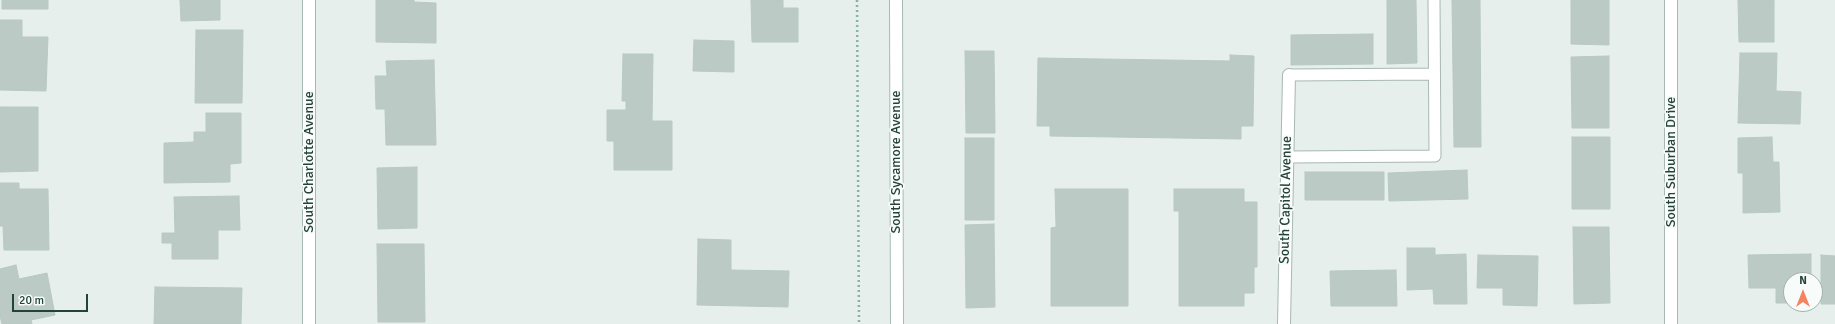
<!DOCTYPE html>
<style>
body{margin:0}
#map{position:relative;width:1835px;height:324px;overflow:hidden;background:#e6efeb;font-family:Signika,sans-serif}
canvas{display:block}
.north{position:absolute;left:1783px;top:272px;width:40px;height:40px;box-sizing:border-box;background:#f7fbf9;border:1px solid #a3b1ad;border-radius:50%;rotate:0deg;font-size:11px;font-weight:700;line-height:16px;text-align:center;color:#24423a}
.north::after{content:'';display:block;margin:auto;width:14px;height:18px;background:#f4845f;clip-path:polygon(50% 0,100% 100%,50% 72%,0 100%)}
.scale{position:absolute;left:12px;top:294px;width:76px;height:18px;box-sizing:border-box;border:2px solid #24423a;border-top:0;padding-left:5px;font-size:12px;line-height:14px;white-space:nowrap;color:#24423a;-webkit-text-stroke:3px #f7fbf9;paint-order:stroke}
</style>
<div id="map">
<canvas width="1835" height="324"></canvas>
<div class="north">N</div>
<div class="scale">20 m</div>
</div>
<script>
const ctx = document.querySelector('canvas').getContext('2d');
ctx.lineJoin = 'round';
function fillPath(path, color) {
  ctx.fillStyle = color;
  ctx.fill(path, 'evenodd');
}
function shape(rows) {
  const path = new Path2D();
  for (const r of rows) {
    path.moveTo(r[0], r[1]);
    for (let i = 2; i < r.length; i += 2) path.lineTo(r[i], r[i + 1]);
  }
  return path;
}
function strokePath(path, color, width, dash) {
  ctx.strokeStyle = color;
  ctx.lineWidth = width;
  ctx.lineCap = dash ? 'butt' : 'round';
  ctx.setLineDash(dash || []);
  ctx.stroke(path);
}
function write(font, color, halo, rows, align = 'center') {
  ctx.font = font + ' Signika,sans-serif';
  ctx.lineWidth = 3.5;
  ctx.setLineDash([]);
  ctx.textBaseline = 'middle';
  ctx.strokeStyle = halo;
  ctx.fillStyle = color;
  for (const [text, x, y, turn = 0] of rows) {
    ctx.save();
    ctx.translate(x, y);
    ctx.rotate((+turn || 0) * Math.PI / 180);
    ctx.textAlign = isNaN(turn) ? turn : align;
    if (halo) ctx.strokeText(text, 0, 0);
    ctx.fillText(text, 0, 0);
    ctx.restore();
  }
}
const building = shape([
 [2,0,48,0,48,9,2,9,2,0],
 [180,0,220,0,220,20,181,21,180,0],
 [376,0,414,0,414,2,436,3,436,43,376,42,376,0],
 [751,0,783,0,783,8,798,8,798,42,752,42,751,0],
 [1387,0,1416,0,1417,63,1387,64,1387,0],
 [1452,0,1480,0,1481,147,1454,147,1452,0],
 [1571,0,1609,0,1609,45,1571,44,1571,0],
 [1738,0,1774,0,1774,42,1739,42,1738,0],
 [0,20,22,20,22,37,48,37,46,91,0,90,0,20],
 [196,30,243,30,242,103,195,103,196,30],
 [1373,34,1373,64,1291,65,1291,35,1373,34],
 [694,40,734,41,734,72,693,71,694,40],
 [965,51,994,51,995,133,966,133,965,51],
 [1740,53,1777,53,1776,91,1801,92,1800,124,1738,123,1740,53],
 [623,54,653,54,652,121,672,121,672,170,614,170,614,141,607,141,607,110,626,110,626,101,622,101,623,54],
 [1230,55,1254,56,1253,126,1241,126,1241,139,1050,136,1050,126,1037,126,1038,58,1230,61,1230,55],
 [1609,56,1609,128,1572,128,1571,57,1609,56],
 [434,60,436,145,386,145,385,109,376,109,375,76,387,76,386,61,434,60],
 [0,107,38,107,38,171,0,172,0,107],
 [206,113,241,113,241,163,230,164,230,182,164,183,164,143,194,142,194,132,206,132,206,113],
 [1572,137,1610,137,1610,209,1572,209,1572,137],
 [1772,137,1773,162,1779,162,1780,212,1743,213,1743,173,1738,173,1738,138,1772,137],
 [965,138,994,138,994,220,965,220,965,138],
 [417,167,417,228,378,229,377,168,417,167],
 [1467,170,1468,199,1389,201,1388,173,1467,170],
 [1305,172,1384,172,1384,200,1305,200,1305,172],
 [0,183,19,183,19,189,48,189,49,250,4,250,3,226,0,226,0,183],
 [1055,189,1128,189,1128,306,1051,306,1051,228,1056,227,1055,189],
 [1174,189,1244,189,1244,202,1257,202,1257,267,1254,267,1254,293,1244,293,1244,306,1179,306,1179,211,1174,211,1174,189],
 [239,196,240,230,218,230,218,259,172,259,172,243,162,243,162,233,175,233,174,197,239,196],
 [994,224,995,307,966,308,965,225,994,224],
 [1573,227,1609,227,1610,303,1574,304,1573,227],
 [698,239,731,240,731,270,789,271,788,307,697,305,698,239],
 [377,244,424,244,425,322,378,322,377,244],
 [1407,248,1435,248,1435,255,1466,254,1467,304,1434,304,1433,289,1407,290,1407,248],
 [1811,254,1811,280,1791,280,1791,303,1776,303,1776,288,1749,288,1748,255,1811,254],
 [1478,255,1538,256,1537,306,1503,305,1503,288,1477,288,1478,255],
 [1821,255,1835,256,1835,304,1821,304,1821,255],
 [16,265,19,279,47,273,55,315,31,320,32,324,2,324,0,316,0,269,16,265],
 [1396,270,1397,306,1331,306,1330,271,1396,270],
 [155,287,242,288,241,324,154,324,155,287]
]);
fillPath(building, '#bbcac4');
strokePath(building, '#b8c9c2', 1);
const service = shape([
 [1289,75,1434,74],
 [1287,157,1435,156,1434,0]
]);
const minor = shape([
 [309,0,309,324],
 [1284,324,1289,75],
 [1671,324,1671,0]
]);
const secondary = shape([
 [896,0,897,324]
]);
strokePath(service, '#a8b8b2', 13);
strokePath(minor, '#a8b8b2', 14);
strokePath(secondary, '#a4bbb3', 14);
strokePath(shape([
 [857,0,859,324]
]), '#86b3a5', 2.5, [2, 3]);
strokePath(service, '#fff', 11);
strokePath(minor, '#fff', 12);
strokePath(secondary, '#fff', 12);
write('14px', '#24423a', '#f7fbf9', [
 ["South Charlotte Avenue",309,162,-90],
 ["South Sycamore Avenue",896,162,-90],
 ["South Suburban Drive",1671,162,-90],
 ["South Capitol Avenue",1286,200,-89]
]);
</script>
